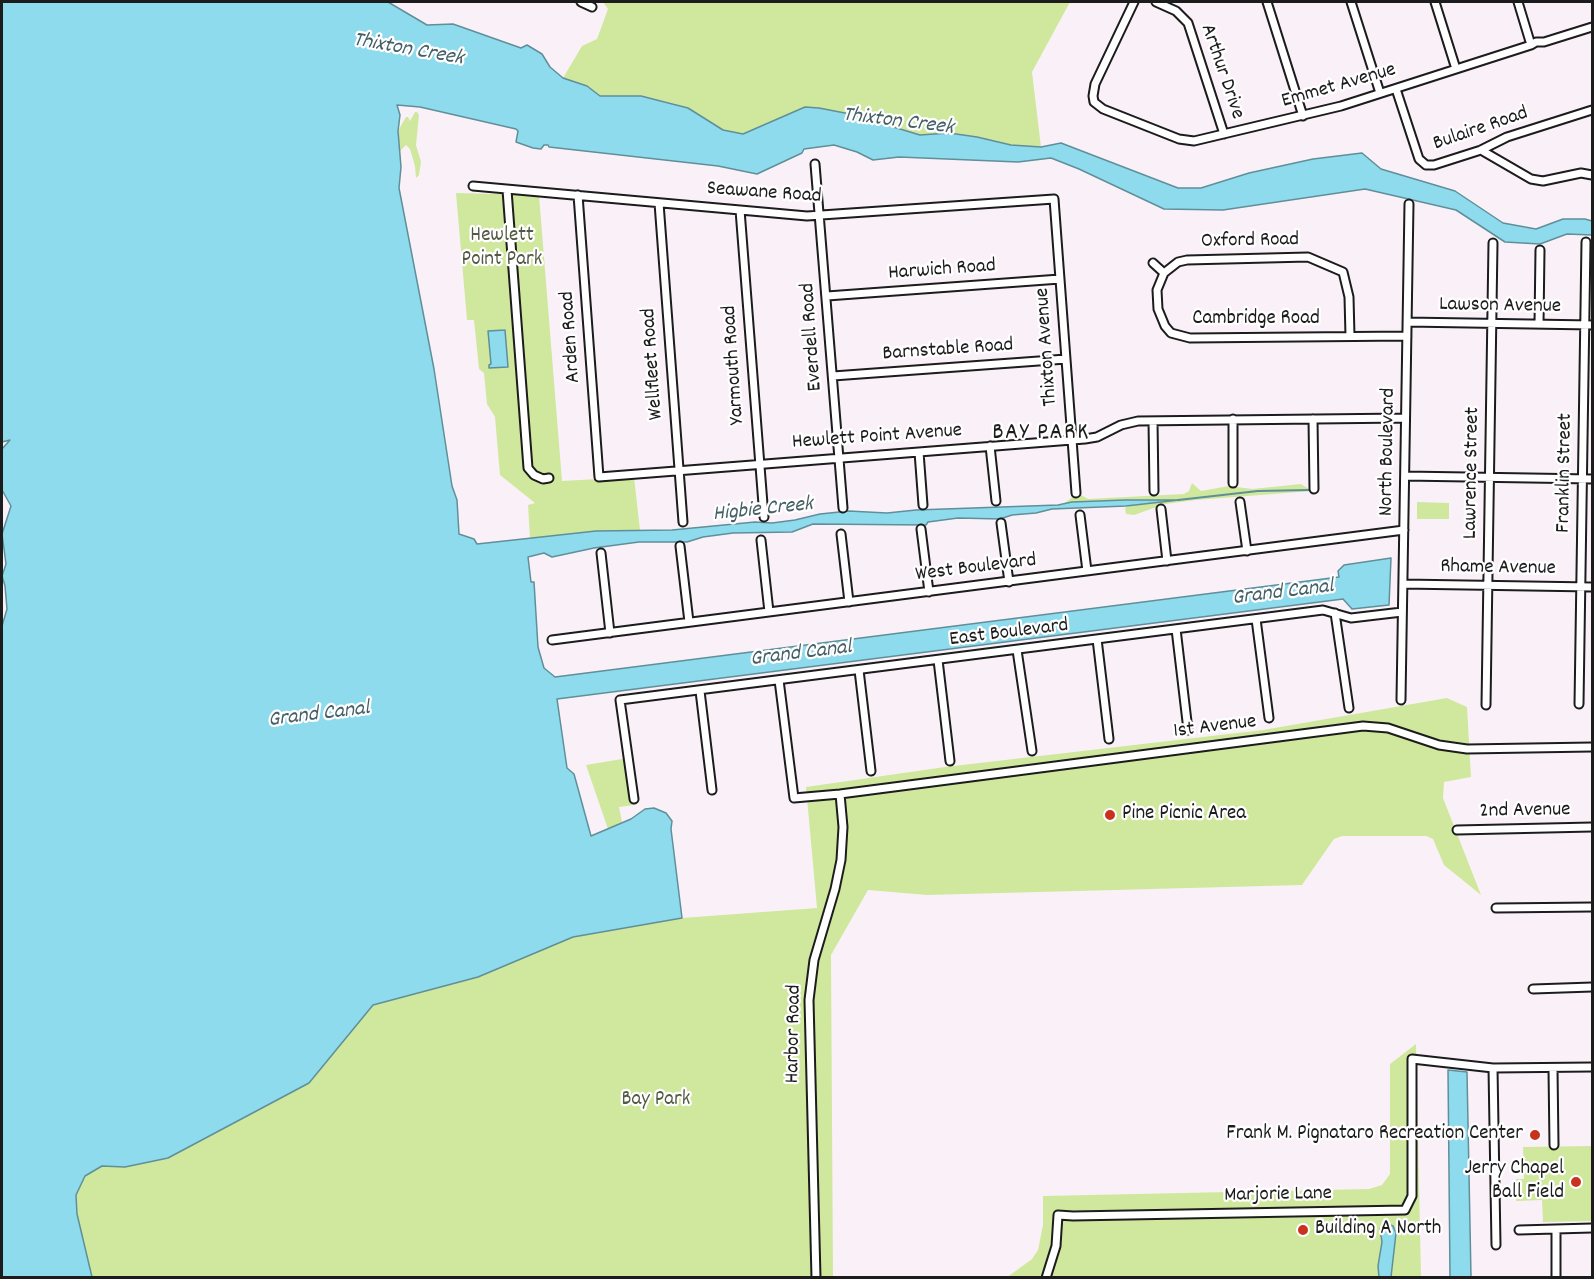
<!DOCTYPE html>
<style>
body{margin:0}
#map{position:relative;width:1594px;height:1279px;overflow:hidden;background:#faf1f8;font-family:Dekko,sans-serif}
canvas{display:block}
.frame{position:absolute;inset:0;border:3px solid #1c1c1c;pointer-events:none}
</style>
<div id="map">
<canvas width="1594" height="1279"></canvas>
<div class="frame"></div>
</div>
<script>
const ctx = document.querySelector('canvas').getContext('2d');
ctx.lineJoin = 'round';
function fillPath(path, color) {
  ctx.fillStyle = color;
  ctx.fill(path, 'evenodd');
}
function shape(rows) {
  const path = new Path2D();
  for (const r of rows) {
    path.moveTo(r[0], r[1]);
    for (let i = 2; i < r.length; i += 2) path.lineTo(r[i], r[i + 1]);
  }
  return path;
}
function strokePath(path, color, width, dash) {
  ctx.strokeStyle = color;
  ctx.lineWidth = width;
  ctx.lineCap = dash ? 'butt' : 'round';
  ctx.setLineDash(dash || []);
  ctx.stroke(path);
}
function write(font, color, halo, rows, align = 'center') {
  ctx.font = font + ' Dekko,sans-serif';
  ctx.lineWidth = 4.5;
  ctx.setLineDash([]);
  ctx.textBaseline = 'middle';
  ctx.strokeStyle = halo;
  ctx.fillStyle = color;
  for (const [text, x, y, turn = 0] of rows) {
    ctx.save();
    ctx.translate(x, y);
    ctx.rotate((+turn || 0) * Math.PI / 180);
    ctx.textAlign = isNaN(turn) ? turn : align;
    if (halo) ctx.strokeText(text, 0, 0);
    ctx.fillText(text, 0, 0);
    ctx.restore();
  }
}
fillPath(shape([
 [603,2,1070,2,1032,72,1041,147,1011,145,977,137,949,133,920,135,850,114,805,107,743,134,723,130,688,108,672,103,641,96,600,96,587,86,563,78,582,46,597,39,608,9],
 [415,112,417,112,419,115,416,145,421,162,419,175,416,178,415,166,410,149,406,145,400,151,398,131,406,117,408,117,410,121],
 [456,193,539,195,562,481,634,477,640,530,596,531,530,538,528,505,535,503,500,475,495,417,487,404,484,373,479,369,474,320,467,320],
 [1192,483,1201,491,1229,486,1252,489,1301,484,1312,491,1196,500,1165,504,1134,515,1126,514,1125,508,1131,505,1155,503,1125,500,1062,505,1078,493,1088,499,1184,494,1189,491],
 [1417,502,1449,503,1449,519,1417,519],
 [1447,698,1467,707,1471,777,1444,782,1443,798,1481,895,1444,865,1433,839,1426,836,1342,836,1334,839,1329,846,1302,885,927,895,868,890,831,955,833,1277,92,1277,77,1214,76,1195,85,1176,102,1166,125,1167,309,1083,373,1005,478,977,573,937,682,918,817,908,806,787,945,767,1263,730],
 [628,758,634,805,619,807,622,822,608,829,586,765],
 [1416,1044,1421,1277,1006,1278,1032,1259,1038,1250,1043,1225,1043,1196,1369,1189,1382,1185,1390,1174,1390,1064],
 [1592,1146,1592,1221,1543,1222,1542,1200,1516,1201,1516,1179,1524,1179,1523,1147]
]), '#cfe89d');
const water = shape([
 [2,2,388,2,427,25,453,24,521,48,527,45,542,54,550,67,563,78,587,86,600,96,641,96,688,108,723,130,743,134,805,107,819,108,850,114,920,135,949,133,977,137,1011,145,1041,147,1061,143,1178,188,1201,188,1249,173,1313,159,1362,153,1381,169,1455,191,1503,223,1536,229,1563,219,1585,219,1592,221,1592,235,1567,234,1540,244,1505,242,1456,210,1365,189,1223,210,1164,209,1079,169,1051,158,1018,162,899,157,873,160,857,152,834,145,804,149,802,153,757,174,718,166,549,147,548,145,544,145,541,149,533,148,516,142,518,131,516,129,420,107,397,105,400,115,398,131,401,167,399,188,434,369,452,486,457,500,459,534,474,539,477,544,596,531,672,530,755,522,772,523,795,520,820,514,849,511,887,513,916,510,1058,505,1072,502,1125,500,1179,500,1126,506,1052,509,1036,513,1012,515,1000,519,958,518,928,522,926,525,813,524,792,532,733,533,703,537,687,542,639,542,594,548,552,557,544,553,528,557,531,582,534,582,538,647,544,668,555,677,1339,577,1338,571,1344,565,1391,558,1389,605,1352,609,1343,599,557,699,567,768,574,774,591,836,631,819,645,809,654,808,666,813,672,821,671,829,682,918,573,937,478,977,373,1005,309,1083,168,1158,125,1167,102,1166,85,1176,76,1195,77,1214,92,1277,2,1277,2,626,7,609,5,586,2,576,6,564,2,534,11,506,2,490,2,449,10,440,2,442,2,2],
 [505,330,508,367,489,368,489,365,491,364,488,331,505,330],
 [1448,1070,1467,1072,1471,1277,1450,1277,1448,1070],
 [1385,1223,1393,1226,1396,1233,1391,1277,1379,1277,1378,1266,1382,1242,1380,1229,1385,1223]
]);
fillPath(water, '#8edbed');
strokePath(water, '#608f99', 1.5);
strokePath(shape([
 [1178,500,1258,491,1309,490]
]), '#608f99', 2);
const street = shape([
 [581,2,592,7],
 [1134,2,1095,84,1093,96,1094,102,1103,109,1179,139,1194,141,1341,106,1531,45,1536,42,1544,42,1592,27],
 [1156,2,1176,11,1188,23,1224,134],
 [1267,2,1303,116],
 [1351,2,1380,93],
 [1435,2,1456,69],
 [1518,2,1531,45],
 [1396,89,1419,159,1426,165,1434,165,1481,150,1507,137,1592,110],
 [1481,150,1531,179,1543,181,1581,173,1592,175],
 [815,164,843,508],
 [473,186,807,216,1054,199,1076,493],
 [507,190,528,468,534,475,543,479,549,478],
 [578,195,599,477,1085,439,1097,437,1121,425,1138,421,1405,418],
 [659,203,683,522],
 [740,210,764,517],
 [1153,263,1164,273],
 [827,296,1060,279],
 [1407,322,1592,325],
 [1539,324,1540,250],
 [1350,336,1349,297,1343,272,1308,257,1187,260,1178,262,1164,273,1157,290,1158,309,1165,326,1171,333,1190,338,1407,336],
 [833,376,1066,359],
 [1233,419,1233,483],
 [1313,419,1314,489],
 [1153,421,1154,491],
 [990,446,996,501],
 [919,452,923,505],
 [1405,476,1592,479],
 [1240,502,1247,551],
 [1161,509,1167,561],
 [1080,515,1087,571],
 [1001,523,1009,582],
 [921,529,929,592],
 [841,534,849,602],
 [761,540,769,612],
 [680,546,689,622],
 [601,553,610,633],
 [1403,584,1592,587],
 [1335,613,1349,708],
 [1256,619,1269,718],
 [1176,629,1188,730],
 [1097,639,1109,739],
 [552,640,1404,530],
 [1017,650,1032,751],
 [938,660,950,761],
 [859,670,871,771],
 [779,680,794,798,840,794,1363,726,1388,728,1439,745,1467,749,1592,747],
 [700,691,712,790],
 [1401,700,1409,204],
 [1579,704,1586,242],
 [1486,705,1493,243],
 [634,799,620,700,1323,610,1351,618,1402,612],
 [1457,830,1592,827],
 [1496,908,1592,907],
 [1533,989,1592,987],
 [1493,1068,1496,1245],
 [1553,1069,1554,1145],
 [1556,1229,1556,1278],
 [1519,1230,1592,1228],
 [816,1278,809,1000,814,960,835,889,841,860,843,827,840,794],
 [1046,1278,1056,1246,1058,1215,1073,1216,1405,1210,1412,1196,1412,1059,1493,1068,1592,1067]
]);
strokePath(street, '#1c1c1c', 11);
strokePath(street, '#fff', 7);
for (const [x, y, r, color] of [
 [1110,815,6,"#c8321e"],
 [1535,1135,6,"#c8321e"],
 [1576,1182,6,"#c8321e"],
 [1303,1230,6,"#c8321e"]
]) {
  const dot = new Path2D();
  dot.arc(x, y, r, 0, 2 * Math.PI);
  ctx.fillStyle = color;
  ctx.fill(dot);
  strokePath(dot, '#fff', 2);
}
write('21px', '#1c1c1c', '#fff', [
 ["Arthur Drive",1221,72,71],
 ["Emmet Avenue",1339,87,-16],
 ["Bulaire Road",1481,130,-19],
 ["Seawane Road",764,194,4],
 ["Oxford Road",1250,242,-1],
 ["Harwich Road",942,271,-4],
 ["Lawson Avenue",1500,307,1],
 ["Cambridge Road",1256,320],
 ["Arden Road",572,337,-94],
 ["Everdell Road",813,337,-94],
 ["Thixton Avenue",1048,347,-94],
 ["Barnstable Road",948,351,-4],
 ["Wellfleet Road",654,364,-94],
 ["Yarmouth Road",735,365,-94],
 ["Hewlett Point Avenue",877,438,-4],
 ["North Boulevard",1389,452,-89],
 ["Lawrence Street",1473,473,-89],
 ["Franklin Street",1566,473,-89],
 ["West Boulevard",976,569,-7],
 ["Rhame Avenue",1498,569,1],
 ["East Boulevard",1009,634,-7],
 ["1st Avenue",1215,728,-7],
 ["2nd Avenue",1525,812,-1],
 ["Harbor Road",795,1034,-89],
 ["Marjorie Lane",1278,1196,-1]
]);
write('21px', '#525943', '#fff', [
 ["Hewlett",502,237],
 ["Point Park",502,261],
 ["Bay Park",656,1101]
]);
write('21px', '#1c1c1c', '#fff', [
 ["Pine Picnic Area",1122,815],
 ["Frank M. Pignataro Recreation Center",1523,1135,"right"],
 ["Jerry Chapel",1564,1170,"right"],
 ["Ball Field",1564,1194,"right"],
 ["Building A North",1315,1230]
], 'left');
write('italic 22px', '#445f65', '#fff', [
 ["Thixton Creek",408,51,10],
 ["Thixton Creek",898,123,7],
 ["Higbie Creek",763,511,-6],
 ["Grand Canal",1283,594,-7],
 ["Grand Canal",801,655,-7],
 ["Grand Canal",319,716,-7]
]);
ctx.letterSpacing = '1.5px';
write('24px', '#1c1c1c', '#fff', [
 ["BAY PARK",1041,435]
]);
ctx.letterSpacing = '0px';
</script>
